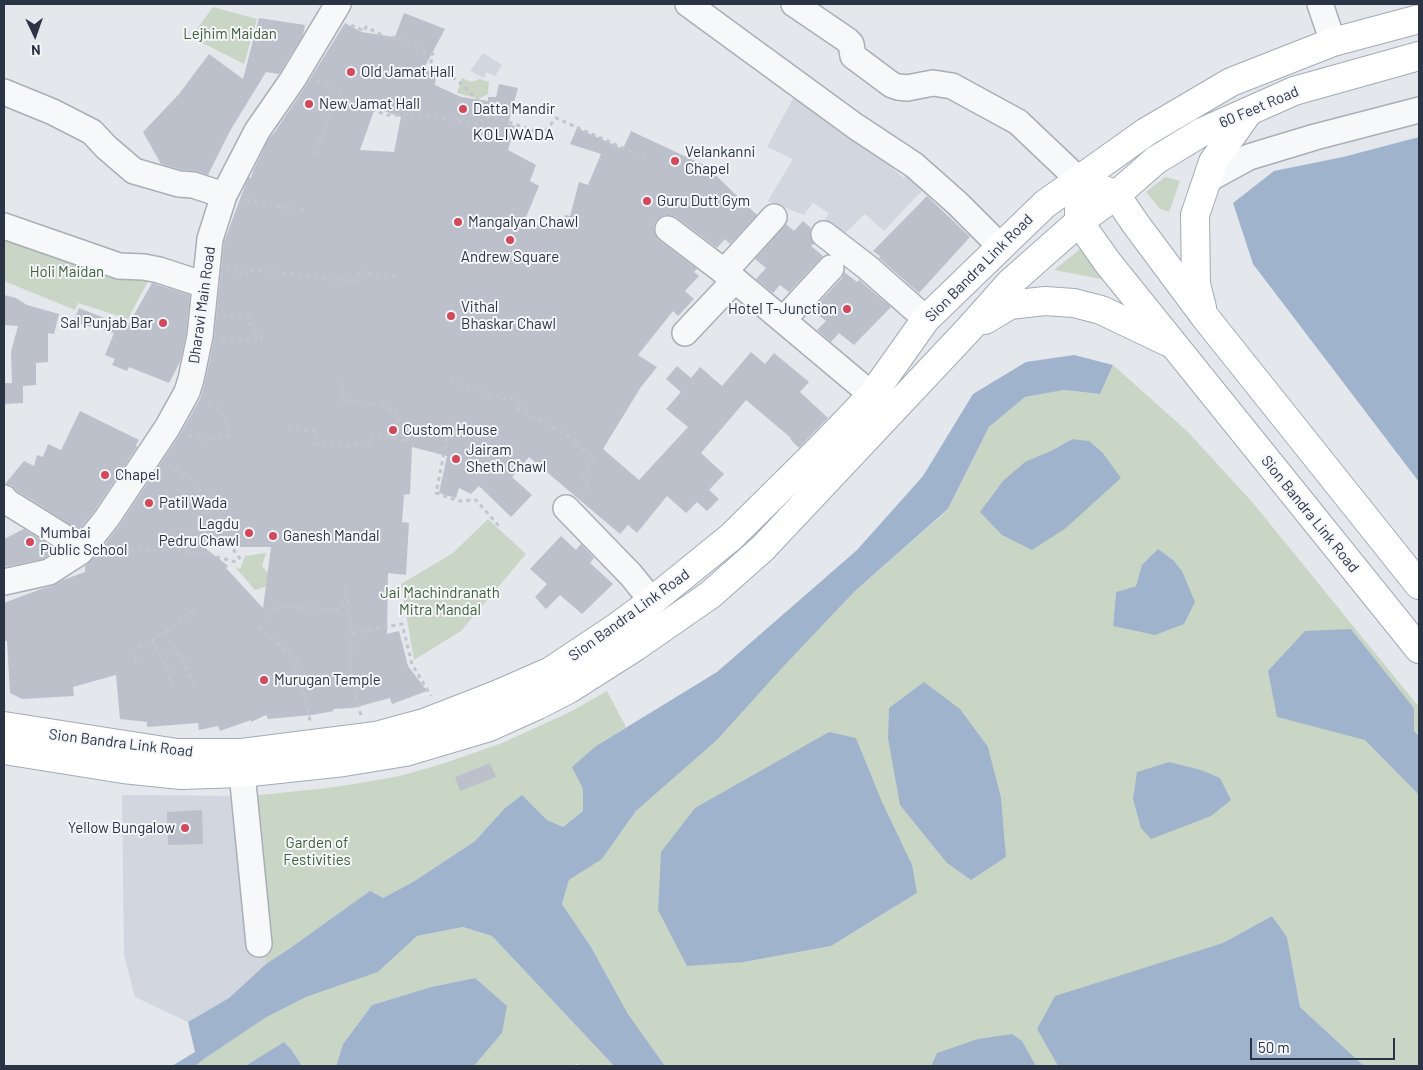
<!DOCTYPE html>
<style>
body{margin:0}
#map{position:relative;width:1423px;height:1070px;overflow:hidden;background:#e4e7ec;font-family:Barlow,sans-serif}
canvas{display:block}
.frame{position:absolute;inset:0;border:5px solid #2b3445;pointer-events:none}
.north{position:absolute;left:10px;top:10px;width:50px;height:50px;-webkit-text-stroke:4px #f4f6f9;paint-order:stroke;rotate:177deg;font-size:14px;font-weight:700;line-height:20px;text-align:center;color:#2b3445}
.north::after{content:'';display:block;margin:auto;width:18px;height:22px;background:#2b3445;clip-path:polygon(50% 0,100% 100%,50% 72%,0 100%)}
.scale{position:absolute;left:1250px;top:1038px;width:145px;height:22px;box-sizing:border-box;border:2px solid #2b3445;border-top:0;padding-left:6px;font-size:15px;line-height:18px;white-space:nowrap;color:#2b3445;-webkit-text-stroke:4px #f4f6f9;paint-order:stroke}
</style>
<div id="map">
<canvas width="1423" height="1070"></canvas>
<div class="frame"></div>
<div class="north">N</div>
<div class="scale">50 m</div>
</div>
<script>
const ctx = document.querySelector('canvas').getContext('2d');
ctx.lineJoin = 'round';
function fillPath(path, color) {
  ctx.fillStyle = color;
  ctx.fill(path, 'evenodd');
}
function shape(rows) {
  const path = new Path2D();
  for (const r of rows) {
    path.moveTo(r[0], r[1]);
    for (let i = 2; i < r.length; i += 2) path.lineTo(r[i], r[i + 1]);
  }
  return path;
}
function strokePath(path, color, width, dash) {
  ctx.strokeStyle = color;
  ctx.lineWidth = width;
  ctx.lineCap = dash ? 'butt' : 'round';
  ctx.setLineDash(dash || []);
  ctx.stroke(path);
}
function write(font, color, halo, rows, align = 'center') {
  ctx.font = font + ' Barlow,sans-serif';
  ctx.lineWidth = 4;
  ctx.setLineDash([]);
  ctx.textBaseline = 'middle';
  ctx.strokeStyle = halo;
  ctx.fillStyle = color;
  for (const [text, x, y, turn = 0] of rows) {
    ctx.save();
    ctx.translate(x, y);
    ctx.rotate((+turn || 0) * Math.PI / 180);
    ctx.textAlign = isNaN(turn) ? turn : align;
    if (halo) ctx.strokeText(text, 0, 0);
    ctx.fillText(text, 0, 0);
    ctx.restore();
  }
}
fillPath(shape([
 [483,53,502,65,495,76,486,72,484,78,470,71],
 [798,89,904,178,913,167,929,183,884,231,865,214,840,238,821,227,829,213,813,203,804,215,768,201,793,159,767,147],
 [122,795,249,796,266,964,229,998,188,1022,135,997,124,955]
]), '#d2d6de');
fillPath(shape([
 [213,7,257,19,244,64,191,37],
 [462,78,471,82,480,79,489,82,488,94,479,99,457,93],
 [1165,177,1180,181,1169,212,1160,209,1146,192],
 [4,216,156,266,128,319,78,303,75,310,4,281],
 [1085,245,1106,280,1054,270],
 [1113,365,1188,432,1253,503,1419,707,1419,736,1414,731,1414,708,1351,629,1277,717,1365,739,1419,795,1419,1066,1364,1066,1300,1007,1287,937,1272,916,1223,943,1037,1029,1058,1066,1036,1066,1034,1062,937,1053,931,1066,665,1066,628,1014,591,947,562,904,569,880,602,859,636,811,717,740,783,667,855,591,948,510,989,427,1025,397,1064,390,1100,394],
 [1072,439,1090,442,1120,478,1066,528,1053,450],
 [1136,586,1113,626,1116,592],
 [856,738,917,893,831,946,744,962],
 [488,519,526,554,461,631,414,660,401,584,453,553],
 [266,553,262,566,268,573,271,585,255,590,235,567,240,569,245,556],
 [607,691,626,727,596,746,583,789,583,811,563,827,547,820,522,795,505,808,475,841,413,882,383,898,328,922,266,964,249,796,328,788,366,782,400,776,445,763,502,743,570,712],
 [463,927,492,936,614,1066,579,1066,578,1063,574,1066,474,1066,502,1033,475,978,431,987,372,1005,343,1044,336,1066,302,1066,291,1049,284,1042,245,1066,196,1066,201,1061,265,1018,306,997,378,972,417,936]
]), '#c9d6c5');
fillPath(shape([
 [1419,137,1419,482,1253,264,1233,203,1274,171,1343,157],
 [1074,355,1113,365,1100,394,1064,390,1025,397,989,427,948,509,855,591,783,667,717,740,636,811,602,859,569,880,562,904,591,947,628,1014,665,1066,614,1066,492,936,463,927,417,936,378,972,306,997,265,1018,201,1061,196,1066,172,1066,195,1052,188,1022,229,998,266,964,293,946,370,891,383,898,413,882,475,841,505,808,522,795,547,820,563,827,583,811,583,789,572,767,596,746,717,672,857,550,923,476,973,394,1026,362],
 [1072,439,1089,441,1102,452,1121,478,1066,528,1032,550,1002,535,980,512,1003,481,1025,462,1053,450],
 [1158,549,1173,560,1182,571,1195,602,1184,624,1155,635,1113,626,1116,592,1136,586,1142,565],
 [1351,629,1414,708,1414,731,1419,736,1419,795,1365,740,1277,717,1268,671,1305,631],
 [924,682,960,709,988,747,1001,798,1006,857,971,880,947,863,900,805,888,738,889,708],
 [829,732,856,738,882,802,912,865,917,893,831,946,744,962,687,966,658,910,661,852,695,808],
 [1169,762,1201,770,1220,778,1231,800,1211,816,1151,839,1141,828,1133,799,1137,772],
 [1272,916,1287,937,1300,1007,1364,1066,1058,1066,1037,1029,1055,996,1223,943],
 [475,978,507,1006,502,1033,474,1066,336,1066,343,1044,372,1005,431,987],
 [1012,1034,1022,1041,1036,1066,931,1066,937,1053,978,1039],
 [284,1042,291,1049,302,1066,245,1066]
]), '#9fb4cc');
fillPath(shape([
 [404,13,445,29,423,70,436,71,435,85,461,97,488,101,488,97,496,97,499,84,518,88,508,124,515,126,508,150,536,165,530,181,539,186,524,222,559,229,565,215,570,216,579,182,588,185,601,154,570,144,577,128,623,149,631,131,706,166,757,215,730,244,725,239,717,248,676,217,669,215,663,216,656,221,654,228,655,235,659,240,697,269,694,272,699,276,685,291,694,299,678,316,673,311,638,355,657,367,641,387,603,449,639,480,688,427,666,409,681,392,666,379,677,366,691,378,700,367,722,386,751,352,765,364,774,353,809,382,800,392,828,418,799,448,790,439,791,438,746,400,701,453,724,474,709,490,719,499,707,511,697,502,686,513,667,496,637,533,628,525,620,534,529,457,512,477,532,495,511,517,479,486,471,494,459,488,456,498,439,493,447,456,412,447,410,494,404,495,402,522,409,523,406,575,388,573,387,634,399,631,408,666,427,691,392,704,390,698,353,708,333,709,334,711,312,715,268,719,266,715,251,722,251,720,220,731,218,726,199,730,198,723,147,727,147,722,120,719,116,675,73,687,74,696,22,699,10,693,7,641,4,641,4,603,41,589,52,586,63,580,85,572,85,566,95,557,119,526,179,436,200,399,205,382,214,339,224,242,246,183,249,177,251,178,253,171,269,138,274,133,305,87,345,23,361,32,395,37],
 [375,108,401,117,394,152,360,150],
 [204,547,271,547,263,608,226,568,228,566],
 [259,18,305,25,303,35,281,71,279,74,266,72,230,131,208,175,194,171,182,170,161,164,143,132,179,94,209,54,243,79],
 [927,196,970,237,919,293,879,258,880,256,873,251],
 [803,221,811,228,810,233,811,239,814,244,811,246,823,256,789,292,780,285,773,293,756,279,766,268,755,259,786,224,794,231],
 [844,272,857,282,859,280,891,307,854,345,839,333,831,342,817,330,826,321,812,310,842,278],
 [152,283,190,295,186,334,180,362,169,383,129,367,127,371,112,365,115,359,105,355,114,333,73,322,79,308,127,327],
 [4,295,16,298,27,305,59,314,54,334,48,333,48,362,36,363,36,385,23,386,23,403,4,404,4,383,12,383,11,352,18,326,4,325],
 [80,411,139,440,136,445,137,447,95,510,79,530,16,490,11,485,5,484,24,461,34,466,37,455,43,457,48,444,61,450],
 [24,529,57,550,43,559,4,567,4,539],
 [561,536,576,550,581,544,594,558,590,563,613,584,582,614,560,595,546,609,535,597,547,584,530,569],
 [490,763,496,777,460,791,455,777],
 [202,810,203,844,168,845,167,812]
]), '#bbc0ca');
const minor = shape([
 [688,4,855,126,914,165,957,203,1001,247],
 [794,4,847,40,851,44,853,56,892,85,898,87,907,88,933,83,952,86,1018,122,1079,180],
 [1320,4,1333,42],
 [4,92,53,112,92,132,106,147,134,171,179,184,193,185,224,195],
 [1207,180,1249,157,1315,137,1419,110],
 [4,226,119,266,144,267,159,270,205,285],
 [668,229,735,280,872,395],
 [824,234,867,267,926,319],
 [724,272,774,217],
 [783,320,831,268],
 [685,333,735,280],
 [4,498,6,501,83,549],
 [566,508,631,575,652,601],
 [4,582,49,572,80,552,107,518,167,428,187,392,191,379,200,336,210,239,224,195,257,131,293,79,338,4],
 [242,773,259,944]
]);
const major = shape([
 [1099,188,1116,195,1135,223,1205,317,1419,585],
 [1079,204,1079,222,1108,263,1419,649],
 [1202,308,1196,284,1195,215,1213,162,1249,111],
 [985,320,1010,305,1045,301,1074,303,1101,310,1168,342],
 [4,726,177,753,242,753,376,736,424,723,496,695,551,671,614,629,652,601,731,537,821,448,872,395,926,319,1045,204,1146,132,1231,82,1333,42,1419,19],
 [4,750,123,769,181,775,242,773,344,762,405,752,489,727,538,705,569,689,635,647,710,595,763,548,969,329,1010,283,1079,222,1116,195,1156,160,1202,132,1294,91,1419,56]
]);
strokePath(minor, '#a9aeb7', 28);
strokePath(major, '#a3abb8', 30);
strokePath(shape([
 [351,25,364,31,366,27,392,40,394,37,418,46,417,51,433,54,430,66,444,71,463,85,481,104,485,116],
 [317,81,339,90,343,99,387,115,421,115,480,124,485,116,503,120,543,134,556,118,650,160],
 [314,155,327,119,336,99,341,94],
 [246,200,267,204,267,205,308,210],
 [227,269,239,269,239,274,246,275,247,270,307,275,330,280,356,281,359,271,363,271,363,273,398,276],
 [223,316,250,318,250,324,255,325,256,337,262,337,261,341],
 [222,338,261,341],
 [450,381,504,399,508,397,520,403,518,409,578,441,576,445,594,456,586,468,590,470,583,477,589,486,581,494],
 [342,383,342,400,377,404,388,407,398,415,400,435,407,438,407,442],
 [450,422,436,493,459,501,476,500,499,526],
 [288,429,316,431,317,445,346,446,355,445,355,443,370,443,372,434,385,435,407,442],
 [188,435,205,440,229,436,231,433,220,410,205,402],
 [168,465,198,483,202,507,241,560],
 [106,555,138,549,148,551,174,549,200,554,207,554,236,562],
 [345,585,352,633,350,670,361,716],
 [268,617,278,606,337,610,340,606,348,606],
 [258,627,297,659,293,664,303,690,310,721],
 [164,633,183,661,196,688],
 [352,633,402,624,412,664,431,696],
 [152,640,166,666,173,689],
 [136,661,133,651,164,633,194,610]
]), '#c2c5cb', 3, [4, 4]);
strokePath(minor, '#f7f8fa', 25);
strokePath(major, '#fff', 28);
for (const [x, y, r, color] of [
 [351,72,5,"#d1495b"],
 [309,104,5,"#d1495b"],
 [463,109,5,"#d1495b"],
 [675,161,5,"#d1495b"],
 [647,201,5,"#d1495b"],
 [458,222,5,"#d1495b"],
 [510,240,5,"#d1495b"],
 [847,309,5,"#d1495b"],
 [451,316,5,"#d1495b"],
 [163,323,5,"#d1495b"],
 [393,430,5,"#d1495b"],
 [456,459,5,"#d1495b"],
 [105,475,5,"#d1495b"],
 [149,503,5,"#d1495b"],
 [249,533,5,"#d1495b"],
 [273,536,5,"#d1495b"],
 [30,542,5,"#d1495b"],
 [264,680,5,"#d1495b"],
 [185,828,5,"#d1495b"]
]) {
  const dot = new Path2D();
  dot.arc(x, y, r, 0, 2 * Math.PI);
  ctx.fillStyle = color;
  ctx.fill(dot);
  strokePath(dot, '#f4f6f9', 2);
}
write('15px', '#3f6138', '#f4f6f9', [
 ["Lejhim Maidan",230,34],
 ["Holi Maidan",67,272],
 ["Jai Machindranath",440,593],
 ["Mitra Mandal",440,610],
 ["Garden of",317,843],
 ["Festivities",317,860]
]);
write('15px', '#2b3445', '#f4f6f9', [
 ["Old Jamat Hall",361,72],
 ["New Jamat Hall",319,104],
 ["Datta Mandir",473,109],
 ["Velankanni",685,152],
 ["Chapel",685,169],
 ["Guru Dutt Gym",657,201],
 ["Mangalyan Chawl",468,222],
 ["Andrew Square",510,257,"center"],
 ["Vithal",461,307],
 ["Bhaskar Chawl",461,324],
 ["Hotel T-Junction",837,309,"right"],
 ["Sal Punjab Bar",153,323,"right"],
 ["Custom House",403,430],
 ["Jairam",466,450],
 ["Sheth Chawl",466,467],
 ["Chapel",115,475],
 ["Patil Wada",159,503],
 ["Lagdu",239,524,"right"],
 ["Pedru Chawl",239,541,"right"],
 ["Mumbai",40,533],
 ["Public School",40,550],
 ["Ganesh Mandal",283,536],
 ["Murugan Temple",274,680],
 ["Yellow Bungalow",175,828,"right"]
], 'left');
write('15px', '#2b3445', '#f4f6f9', [
 ["60 Feet Road",1259,107,-23],
 ["Sion Bandra Link Road",979,268,-45],
 ["Dharavi Main Road",202,305,-82],
 ["Sion Bandra Link Road",1310,514,51],
 ["Sion Bandra Link Road",629,615,-36],
 ["Sion Bandra Link Road",121,743,7]
]);
ctx.letterSpacing = '1px';
write('16px', '#1d2536', '#f4f6f9', [
 ["KOLIWADA",514,135]
]);
ctx.letterSpacing = '0px';
</script>
